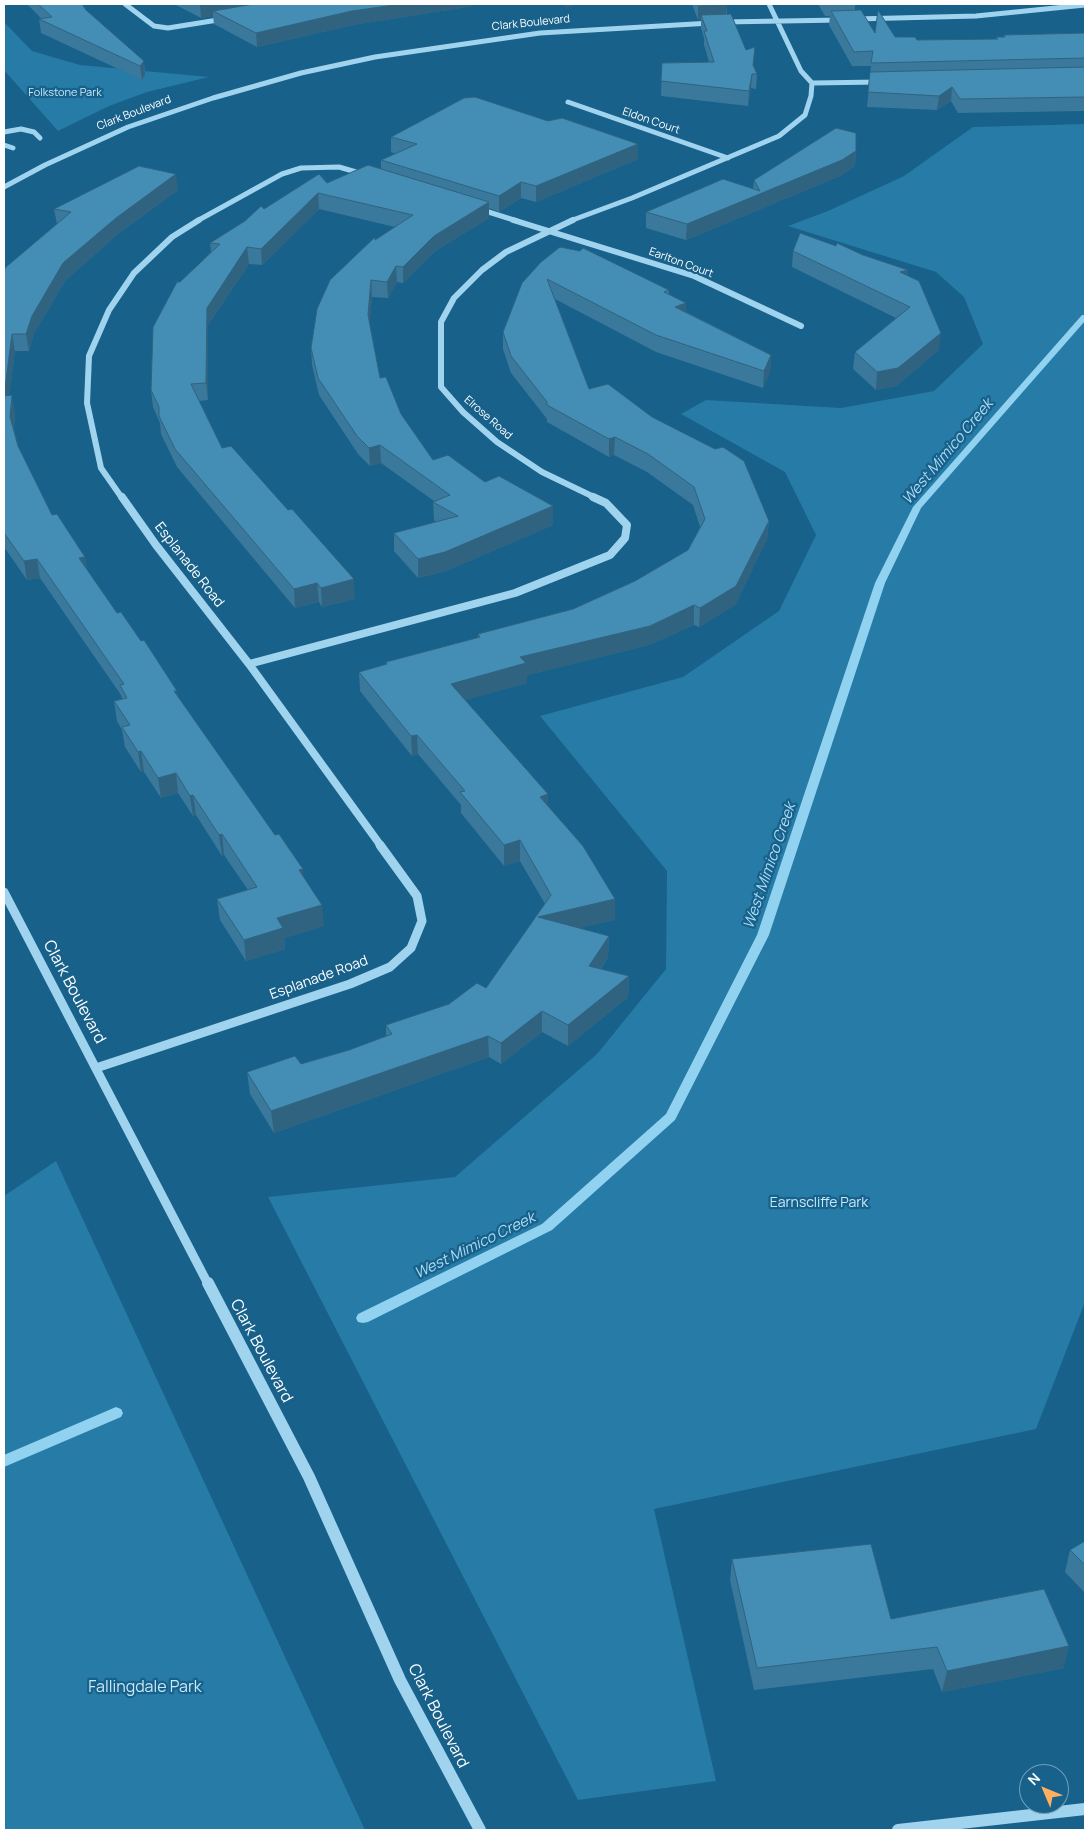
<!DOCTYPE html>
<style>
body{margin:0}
#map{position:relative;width:1089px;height:1834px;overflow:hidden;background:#17618a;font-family:Manrope,sans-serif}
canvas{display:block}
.frame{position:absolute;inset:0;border:5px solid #fff;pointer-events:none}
.north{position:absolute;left:1019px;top:1764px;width:50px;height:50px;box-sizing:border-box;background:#17618a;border:1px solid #74a0b9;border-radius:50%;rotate:315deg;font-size:14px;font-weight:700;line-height:20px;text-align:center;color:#fff}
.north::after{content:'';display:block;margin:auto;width:18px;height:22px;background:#ffaf5d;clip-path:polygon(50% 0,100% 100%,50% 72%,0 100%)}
</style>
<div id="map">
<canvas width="1089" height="1834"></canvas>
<div class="frame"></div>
<div class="north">N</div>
</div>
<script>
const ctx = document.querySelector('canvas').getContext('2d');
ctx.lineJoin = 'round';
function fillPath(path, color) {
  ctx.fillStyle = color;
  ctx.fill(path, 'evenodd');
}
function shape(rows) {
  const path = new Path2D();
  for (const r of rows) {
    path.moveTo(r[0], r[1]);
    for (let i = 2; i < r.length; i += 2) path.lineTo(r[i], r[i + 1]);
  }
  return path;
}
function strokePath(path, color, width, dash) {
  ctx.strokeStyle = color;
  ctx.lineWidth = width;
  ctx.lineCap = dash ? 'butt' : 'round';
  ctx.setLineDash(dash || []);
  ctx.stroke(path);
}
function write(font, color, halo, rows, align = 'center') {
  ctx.font = font + ' Manrope,sans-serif';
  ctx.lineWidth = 4.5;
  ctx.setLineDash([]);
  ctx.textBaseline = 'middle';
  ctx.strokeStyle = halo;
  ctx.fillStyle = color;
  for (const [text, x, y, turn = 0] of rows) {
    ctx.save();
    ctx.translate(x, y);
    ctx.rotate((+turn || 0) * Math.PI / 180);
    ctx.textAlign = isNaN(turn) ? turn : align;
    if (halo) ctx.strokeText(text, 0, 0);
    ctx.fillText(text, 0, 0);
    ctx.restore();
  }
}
fillPath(shape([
 [4,22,32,51,80,65,209,77,147,92,109,106,58,131,4,70],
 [1085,124,1085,1302,1036,1429,654,1509,716,1781,578,1800,268,1197,455,1177,597,1054,666,969,667,871,540,716,683,677,779,611,816,535,785,472,681,414,706,400,841,408,934,391,983,344,964,297,936,272,788,226,828,211,904,176,973,127],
 [56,1161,365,1830,4,1830,4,1196]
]), '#267ba7');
fillPath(shape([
 [1082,315,1085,315,1085,321,921,508,885,583,769,935,675,1120,552,1230,368,1322,363,1323,358,1322,356,1318,358,1314,542,1224,666,1114,757,935,875,583,913,507,1082,315],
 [116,1407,121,1409,123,1413,121,1417,4,1467,4,1455,116,1407]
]), '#92d2f1');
strokePath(shape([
 [125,4,154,26,168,28,224,19],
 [856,19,976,16,1085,5],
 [724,22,841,20],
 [812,83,880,82],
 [568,102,728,158],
 [4,132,21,129,34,132,40,138],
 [4,145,13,148],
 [4,187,45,165,128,127,213,98,301,73,375,57,540,33,711,23],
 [479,209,517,221],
 [197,221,282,174,301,168,339,167,363,174],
 [570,221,632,198,779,136,805,115,811,96,812,83,801,71,769,4]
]), '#a0d3ee', 5);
strokePath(shape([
 [513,220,694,276,801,326],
 [573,220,506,252,482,270,454,298,441,322,441,387,463,412,497,442,542,472,596,498],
 [122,498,101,468,87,403,89,356,109,310,134,273,172,237,199,220]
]), '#a0d3ee', 6);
strokePath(shape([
 [122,497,156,545,249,664,381,846],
 [249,664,515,593,610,555,625,538,627,525,606,503,593,497]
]), '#a0d3ee', 8);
strokePath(shape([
 [4,892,208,1284],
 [96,1068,350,984,390,967,411,948,422,921,417,896,380,845]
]), '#a0d3ee', 9);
strokePath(shape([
 [208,1283,309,1477,400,1680,480,1830],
 [898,1830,1085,1809]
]), '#a0d3ee', 12);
fillPath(shape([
 [27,4,82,4,86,10,144,61,145,75,142,80,41,33,39,19,42,19],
 [174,4,473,4,473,6,353,25,257,47,214,24,213,16,201,18],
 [692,4,727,4,727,14,757,74,756,89,751,88,748,106,661,96,662,63,709,62,704,45,704,38,701,28,701,19,698,20],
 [818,4,855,4,855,10,875,33,917,40,996,39,996,37,1003,37,1004,35,1085,33,1085,111,958,113,951,101,937,110,867,107,871,66,852,66,829,25,830,16,825,16],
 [391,137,638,159,536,202,521,198,499,212,489,208,489,218,434,252,403,283,397,282,388,298,372,297,369,324,380,378,401,414,433,460,485,482,553,506,553,525,446,571,418,578,394,551,394,533,436,522,434,520,433,502,434,501,381,463,370,466,358,454,319,395,312,365,311,348,376,240,395,227,319,209,262,265,249,264,208,325,208,400,199,401,222,448,355,599,322,607,319,602,295,608,177,467,161,434,160,423,153,407,151,390,180,282,211,252,210,243,264,209,327,183,381,169,381,160,396,154,391,152],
 [856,151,855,166,840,176,686,240,646,228,646,212,753,189,754,180],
 [178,190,118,234,66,280,34,333,29,351,15,351,9,395,15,413,14,429,18,446,52,515,85,557,87,570,117,613,141,641,177,691,178,697,304,878,324,926,284,938,285,949,246,961,220,920,217,899,248,890,224,855,222,856,196,815,193,816,178,793,161,798,144,772,141,772,125,747,122,730,117,721,114,701,122,699,121,695,40,578,27,580,4,547,4,271,57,224,54,209],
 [793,251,863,255,908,270,907,276,939,350,896,386,876,390,853,369,855,352,896,318,792,267],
 [541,262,669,290,669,294,686,303,686,312,771,355,770,372,763,388,656,352,555,299,589,389,769,521,767,539,735,605,699,627,694,625,649,645,527,675,527,683,465,700,548,794,547,806,615,920,579,928,609,936,608,957,601,969,629,976,628,997,568,1046,542,1032,501,1064,489,1057,274,1133,250,1094,247,1072,301,1064,349,1050,386,1036,386,1025,449,1004,486,988,545,904,520,861,504,866,461,813,461,805,418,754,412,756,360,691,359,672,386,665,386,662,478,638,478,634,573,609,635,581,688,550,700,527,693,505,647,472,614,455,609,457,547,422,547,419,511,373,503,349,503,332],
 [1085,1541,1085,1593,1065,1572,1070,1550],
 [732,1559,891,1619,1064,1668,942,1692,933,1669,754,1690,730,1580]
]), '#3a799c');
fillPath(shape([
 [200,4,291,4,213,11,213,16,201,18],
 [401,4,473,4,473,6,353,25,257,47,256,33,352,11],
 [565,4,579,4,565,8],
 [727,4,726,17,701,15,701,19,698,20,698,6],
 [144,61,145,75,142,80,140,66],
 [752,74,751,88,748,106,749,91],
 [952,87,951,101,937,110,939,96],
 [638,144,638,159,536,202,536,186],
 [856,151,855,166,840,176,686,240,687,224],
 [176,174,178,190,118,234,66,280,34,333,29,351,26,334,32,316,63,263,116,218],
 [521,182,521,198,499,212,499,196],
 [318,193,319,209,262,265,261,249],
 [489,202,489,218,434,252,403,283,403,267,434,236],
 [247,247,249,264,208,325,208,400,206,383,207,308],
 [396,266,397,282,388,298,387,282],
 [908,270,906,286,900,272],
 [371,280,372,297,369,332,368,315],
 [686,303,686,319,675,307],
 [941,333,939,350,896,386,876,390,877,372],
 [12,334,15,351,7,413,4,396],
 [771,355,770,372,763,388,764,371],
 [12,395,15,413,13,435,10,417],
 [615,437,614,455,609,457,609,439],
 [380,445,381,463,370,466,369,448],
 [553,506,553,525,446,571,418,578,418,559],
 [769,521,767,539,735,605,699,627,700,608],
 [85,557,88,576,79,558],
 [37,559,40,578,27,580,24,561],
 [354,579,355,599,322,607,321,588],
 [317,583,319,602,295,608,294,589],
 [694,605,694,625,649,645,527,675,527,683,451,704,451,684,520,657],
 [174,691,177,691,180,710],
 [417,735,418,754,412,756,411,736],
 [141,751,144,772,141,772,138,752],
 [176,773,178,793,161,798,158,778],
 [548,794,547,815,540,797],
 [193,795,196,815,193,816,190,796],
 [222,834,224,855,222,856,219,835],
 [520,840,520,861,504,866,504,845],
 [303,869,305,889,299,870],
 [615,899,615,920,538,938,538,917],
 [322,905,324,926,284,938,285,949,246,961,244,940,277,918],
 [609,936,608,957,589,987,589,966],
 [629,976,628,997,568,1046,568,1025],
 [542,1011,542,1032,501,1064,501,1043],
 [488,1036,489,1057,274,1133,271,1111],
 [1069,1646,1064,1668,942,1692,947,1671]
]), '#30637f');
const building = shape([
 [38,4,82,4,86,10,144,61,140,66,39,19,52,17,38,4],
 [254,4,401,4,352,11,256,33,213,11,254,4],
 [697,4,726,4,698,6,697,4],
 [861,10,875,33,878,10,895,37,915,37,917,40,998,39,996,37,1005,37,1004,35,1085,33,1085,58,871,63,873,51,854,52,831,11,861,10],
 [731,14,746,50,755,47,753,65,757,74,752,74,749,91,661,81,662,63,714,62,704,31,707,31,701,15,731,14],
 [1085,67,1085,97,960,99,952,87,939,96,868,92,870,72,1085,67],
 [475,97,548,121,562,118,638,144,536,186,521,182,499,196,381,160,417,144,391,137,464,98,475,97],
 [836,128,856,133,856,151,842,160,687,224,646,212,723,179,760,191,754,180,836,128],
 [368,165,489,202,434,236,403,267,396,266,387,282,371,280,368,315,380,378,386,377,401,414,433,460,448,455,485,482,499,476,553,506,445,552,418,559,394,533,458,516,433,502,450,495,380,445,369,448,357,436,318,378,311,348,317,309,330,280,375,237,375,240,413,215,318,193,261,249,247,247,207,308,206,383,191,384,222,448,231,446,288,510,292,509,354,579,321,588,317,583,294,589,175,449,159,416,159,407,151,390,153,327,177,282,180,282,220,244,210,243,245,221,261,206,264,209,319,174,327,183,368,165],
 [139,166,176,174,116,218,63,263,32,316,26,334,12,334,4,396,12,395,10,417,18,446,52,515,57,514,85,557,79,558,117,613,121,612,141,641,144,640,177,691,174,691,275,835,279,834,303,869,299,870,322,905,277,918,283,928,244,940,217,899,257,887,222,834,219,835,193,795,190,796,176,773,158,778,141,751,138,752,122,727,130,725,114,701,127,698,120,685,124,684,37,559,24,561,4,533,4,271,6,267,71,212,54,209,139,166],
 [800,233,836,246,837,243,863,255,908,270,900,272,919,281,941,333,898,368,877,372,855,352,910,307,793,251,800,233],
 [560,247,580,251,583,248,669,290,664,292,686,303,675,307,771,355,764,371,656,335,547,279,589,389,608,384,652,417,715,449,723,447,744,461,769,521,736,586,700,608,694,605,650,626,520,657,526,663,451,684,548,794,540,797,583,846,615,899,538,917,609,936,589,966,629,976,568,1025,542,1011,501,1043,488,1036,271,1111,247,1072,295,1056,301,1064,349,1050,392,1034,386,1025,449,1004,477,983,486,988,551,895,520,840,504,845,460,792,465,791,417,735,411,736,359,672,387,664,386,662,480,637,478,634,573,609,635,581,688,550,705,519,694,487,648,454,615,437,609,439,547,405,547,402,511,356,503,332,522,283,541,262,560,247],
 [1085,1541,1085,1565,1070,1550,1085,1541],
 [871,1544,891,1619,1044,1589,1069,1646,947,1671,937,1647,757,1668,732,1559,871,1544]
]);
fillPath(building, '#448db5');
strokePath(building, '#30637f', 1);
write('11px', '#fff', '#17618a', [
 ["Clark Boulevard",531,23,-6],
 ["Clark Boulevard",134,113,-21],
 ["Eldon Court",651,121,19],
 ["Earlton Court",681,263,20],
 ["Elrose Road",488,418,41]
]);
write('11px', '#c6e8fa', '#17618a', [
 ["Folkstone Park",65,93]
]);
write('14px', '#fff', '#17618a', [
 ["Esplanade Road",189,565,52],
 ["Esplanade Road",319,978,-20]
]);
write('14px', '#c6e8fa', '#17618a', [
 ["Earnscliffe Park",819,1203]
]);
write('italic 15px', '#abdcf6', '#17618a', [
 ["West Mimico Creek",948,452,-50],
 ["West Mimico Creek",770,866,-71],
 ["West Mimico Creek",475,1246,-26]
]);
write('16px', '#fff', '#17618a', [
 ["Clark Boulevard",74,992,62],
 ["Clark Boulevard",261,1351,62],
 ["Clark Boulevard",438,1716,63]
]);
write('16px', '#c6e8fa', '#17618a', [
 ["Fallingdale Park",145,1688]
]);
</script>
